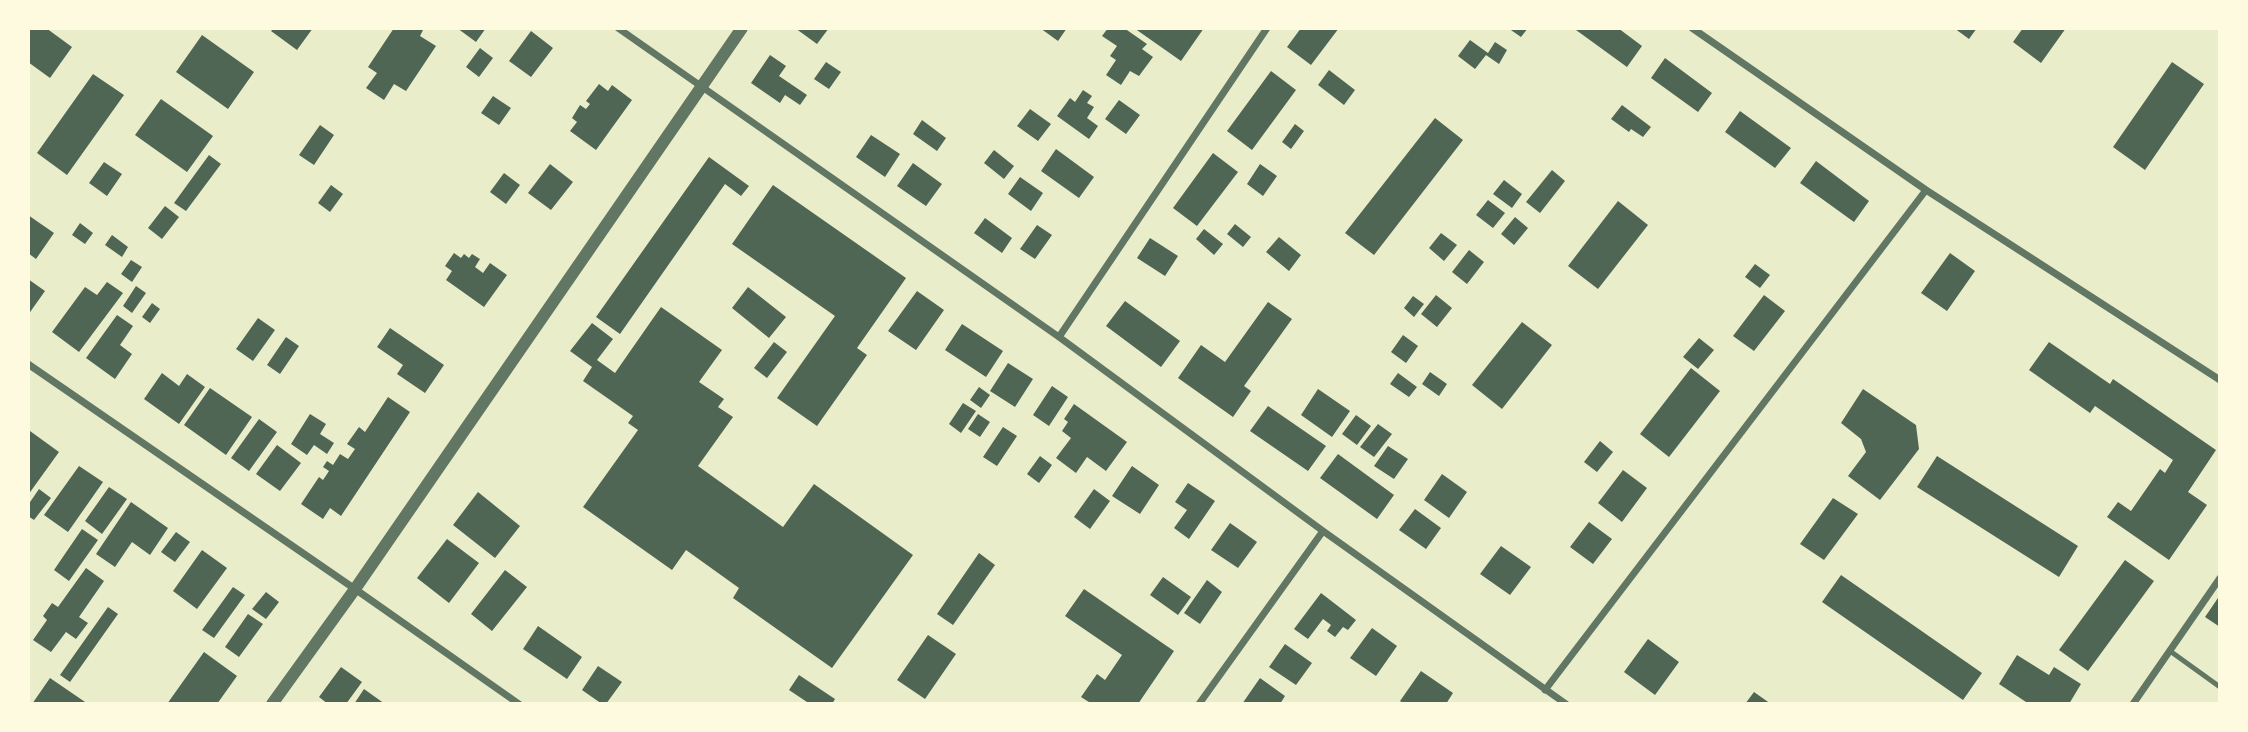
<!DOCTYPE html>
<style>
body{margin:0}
#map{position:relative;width:2248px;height:732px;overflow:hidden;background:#e9edc9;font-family:"Nunito Sans",sans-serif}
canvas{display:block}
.frame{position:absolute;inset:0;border:30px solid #fefae0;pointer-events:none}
</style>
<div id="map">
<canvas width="2248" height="732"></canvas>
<div class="frame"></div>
</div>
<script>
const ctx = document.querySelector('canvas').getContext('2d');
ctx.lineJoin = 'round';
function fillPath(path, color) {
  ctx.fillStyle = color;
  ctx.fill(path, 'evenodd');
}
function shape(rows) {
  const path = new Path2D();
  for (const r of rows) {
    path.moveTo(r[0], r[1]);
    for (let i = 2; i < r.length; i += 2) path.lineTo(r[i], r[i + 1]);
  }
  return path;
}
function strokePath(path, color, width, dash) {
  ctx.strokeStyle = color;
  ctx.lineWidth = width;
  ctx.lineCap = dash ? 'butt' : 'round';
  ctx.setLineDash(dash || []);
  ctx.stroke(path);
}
fillPath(shape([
 [28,28,46,28,72,47,50,78,28,62],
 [274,28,313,28,297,50,271,31],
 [394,28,424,28,420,36,436,46,406,91,394,84,384,100,366,88,377,73,368,67],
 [457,28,486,28,476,42],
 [795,28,829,28,817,44],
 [1040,28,1067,28,1058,41],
 [1108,28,1124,28,1147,44,1142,49,1153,57,1139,76,1130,71,1121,85,1106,75,1116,60,1110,56,1117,46,1102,36],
 [1134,28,1204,28,1181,61],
 [1301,28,1339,28,1311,65,1287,47],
 [1508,28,1528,28,1521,37],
 [1578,28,1618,28,1642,46,1627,67,1576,30],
 [1954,28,1977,28,1969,39],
 [2023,28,2066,28,2041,63,2013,42],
 [531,31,553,48,531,77,509,61],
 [202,35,254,72,228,109,176,72],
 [1470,40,1488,53,1495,42,1507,50,1499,64,1486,55,1475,69,1458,56],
 [480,48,493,58,479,77,466,67],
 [770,55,786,66,779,76,807,95,800,105,785,95,780,103,751,83],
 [1665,58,1712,93,1698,112,1651,78],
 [826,62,841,72,829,89,814,79],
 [2172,62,2204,84,2145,170,2113,147],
 [1329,70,1355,90,1344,105,1318,85],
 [1271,71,1296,90,1252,150,1227,131],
 [93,74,124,95,67,175,37,153],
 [599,84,608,91,612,85,632,100,596,150,570,131,577,122,572,118,580,105,586,109,590,104,586,101],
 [1083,90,1092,96,1087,103,1094,107,1087,118,1098,126,1089,139,1057,116,1070,98,1075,102],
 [493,96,511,108,499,125,481,113],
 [161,99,213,136,187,172,135,135],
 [1119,100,1140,115,1126,134,1105,119],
 [1622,105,1651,127,1643,137,1631,129,1629,132,1611,119],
 [1030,109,1051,124,1038,141,1017,126],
 [1740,111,1791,148,1775,168,1725,132],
 [1435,118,1463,140,1374,255,1345,233],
 [922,120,946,138,937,151,913,134],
 [1295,124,1304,131,1291,149,1282,142],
 [320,125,334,135,314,165,299,155],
 [871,135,900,154,885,177,856,157],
 [1056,149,1094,177,1079,198,1041,171],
 [994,150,1014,166,1004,179,984,163],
 [1213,153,1238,172,1197,226,1173,208],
 [209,155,221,164,186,211,174,203],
 [709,157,749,186,741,196,725,184,620,334,596,317],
 [1816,161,1869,201,1854,222,1800,183],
 [104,162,122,174,107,196,89,183],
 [913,163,942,184,926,206,897,186],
 [550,164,573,182,551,210,528,193],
 [1260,164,1277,176,1263,196,1247,184],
 [1552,170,1565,181,1540,213,1526,202],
 [504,173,520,185,506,204,490,192],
 [1020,177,1043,193,1031,211,1008,194],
 [1504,180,1522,194,1512,208,1493,194],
 [331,185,343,194,330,212,318,203],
 [773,185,906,278,857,348,867,355,817,426,777,398,835,316,732,244],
 [1488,200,1505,213,1493,228,1476,215],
 [1618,201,1648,225,1598,289,1568,266],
 [165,206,179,217,162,239,148,228],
 [28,215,54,233,36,259,28,253],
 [1515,217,1528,228,1514,245,1501,234],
 [985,218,1012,238,1002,253,974,233],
 [80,223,93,233,85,244,72,235],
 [1235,224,1251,237,1243,247,1227,234],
 [1037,225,1052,235,1035,259,1020,249],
 [1204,229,1223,244,1214,255,1196,239],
 [1441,233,1457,245,1444,261,1429,248],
 [112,235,128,247,122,257,105,245],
 [1279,237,1301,255,1289,271,1266,252],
 [1150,238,1178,256,1165,276,1137,258],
 [1469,250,1484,262,1467,284,1452,272],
 [454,253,461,258,464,254,469,258,472,254,480,259,475,267,483,273,490,263,507,275,484,307,446,280,452,271,445,266],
 [1950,253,1975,271,1947,311,1921,293],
 [131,260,142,267,132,282,121,274],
 [1755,264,1770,275,1760,288,1745,277],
 [28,279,45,291,28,315],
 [107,282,123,293,79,352,52,332,85,287,97,295],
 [136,286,146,293,132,313,123,306],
 [748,287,786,317,769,338,732,308],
 [917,291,944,310,916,350,888,331],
 [1436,295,1452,308,1437,327,1421,314],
 [1764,295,1785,311,1754,351,1733,336],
 [1413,296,1424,304,1414,317,1404,308],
 [1125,301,1180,341,1161,367,1106,326],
 [1268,302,1292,319,1244,386,1251,391,1233,417,1178,378,1201,345,1225,362],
 [152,303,160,309,150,323,142,317],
 [661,307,722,350,699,382,724,399,718,407,733,417,698,466,783,527,814,484,913,555,832,668,733,598,739,588,686,550,672,570,583,507,638,430,628,423,633,416,583,381,592,367,570,351,592,323,613,339,597,360,615,373],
 [117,315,133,326,120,345,132,354,115,379,86,358],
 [258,318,275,330,253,361,236,349],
 [1522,322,1552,345,1502,409,1472,385],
 [962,324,1003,351,986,377,945,350],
 [390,328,444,365,425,393,397,374,403,365,377,347],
 [1403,335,1418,346,1406,363,1391,352],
 [286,337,299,346,280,374,267,365],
 [1699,338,1714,350,1698,369,1683,357],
 [774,342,787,352,767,378,754,368],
 [2049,342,2110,384,2113,379,2216,450,2188,492,2207,505,2169,560,2107,517,2118,502,2131,511,2160,469,2165,473,2173,460,2095,406,2090,413,2029,370],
 [1008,363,1033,379,1015,407,990,391],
 [1691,368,1720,391,1669,457,1640,434],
 [1430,372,1447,384,1439,396,1422,384],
 [162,373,179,386,187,374,205,387,179,424,144,399],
 [1398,373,1417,387,1409,397,1390,384],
 [1052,386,1068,397,1049,426,1033,415],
 [979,387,990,395,981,408,970,400],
 [210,388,252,417,226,455,184,425],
 [1318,389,1350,411,1332,437,1301,415],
 [1863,389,1916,425,1919,449,1880,500,1848,476,1866,452,1861,439,1841,423],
 [388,397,410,412,341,516,330,508,323,519,301,504,319,477,323,480,329,471,323,467,327,461,333,465,340,454,348,459,355,449,347,444,359,427,365,432],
 [963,403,976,411,961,433,949,424],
 [1074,404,1127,442,1106,471,1087,457,1076,473,1056,458,1071,438,1062,431,1068,422,1064,419],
 [1268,406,1326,446,1308,471,1250,431],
 [310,414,326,424,320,434,334,443,327,454,314,445,307,455,291,444],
 [978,414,990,422,980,437,968,429],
 [1356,415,1371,426,1357,445,1342,434],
 [259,419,277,432,249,471,231,458],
 [1378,424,1392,434,1374,457,1360,447],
 [1003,427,1017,436,997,466,983,457],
 [30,431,59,452,28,495,28,434],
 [1600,441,1613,452,1597,472,1584,462],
 [277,445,301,463,280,491,256,474],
 [1388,446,1408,459,1394,479,1374,466],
 [1338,454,1394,495,1377,519,1320,478],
 [1040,456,1052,465,1039,483,1027,474],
 [1937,456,2078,546,2059,577,1917,487],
 [79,466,103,482,68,532,44,515],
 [1132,466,1159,485,1140,514,1112,496],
 [1623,470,1647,488,1622,522,1598,503],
 [1442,474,1467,492,1449,518,1424,500],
 [1188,483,1215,501,1189,539,1174,528,1187,510,1175,502],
 [109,487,127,499,102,534,85,521],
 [39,489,51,498,34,520,28,516,28,505],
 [1094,489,1110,501,1090,529,1074,517],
 [478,492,520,526,495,558,453,525],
 [1833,498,1858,514,1824,560,1800,544],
 [131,502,168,528,150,555,132,542,115,567,96,554],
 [1415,509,1441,528,1426,549,1399,530],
 [1589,522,1612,539,1593,564,1570,547],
 [1230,523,1257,542,1238,568,1211,550],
 [82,529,98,540,69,581,54,570],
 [176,532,190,542,175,562,161,552],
 [447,539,479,563,449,603,417,578],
 [1501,546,1531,567,1510,595,1480,574],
 [202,550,227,568,197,609,173,591],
 [979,553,995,565,953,625,937,614],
 [2125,560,2154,581,2088,671,2059,650],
 [86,568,104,581,79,617,88,623,76,639,66,632,51,652,33,640,47,620,43,616,52,603,58,607],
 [505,570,527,587,492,631,471,614],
 [1841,575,1982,673,1963,700,1822,602],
 [1163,577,1191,597,1178,615,1150,595],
 [1207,580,1222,592,1200,624,1184,613],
 [233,587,245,595,214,638,202,630],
 [1084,589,1174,651,1138,704,1092,704,1081,697,1097,674,1105,680,1122,655,1065,616],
 [266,592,279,602,266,619,252,609],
 [1321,593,1356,620,1348,630,1343,627,1335,637,1327,631,1331,625,1323,619,1308,639,1294,629],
 [2220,595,2220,627,2205,617],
 [108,607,118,614,70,682,60,675],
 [248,614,263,624,239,657,225,647],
 [538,626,582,657,567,679,523,649],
 [1372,628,1397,646,1376,676,1350,658],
 [928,635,956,654,925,699,897,680],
 [1648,639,1679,662,1655,695,1624,672],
 [1285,644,1312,663,1296,685,1269,667],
 [204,652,237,676,217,704,167,704],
 [2017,655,2049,675,2054,667,2081,684,2069,704,2029,704,1999,684],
 [598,666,622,682,606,704,602,704,582,690],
 [341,667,362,682,346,704,328,704,319,697],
 [1421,671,1453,693,1446,704,1404,704,1400,701],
 [799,675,835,699,832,704,810,704,789,690],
 [50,678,88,704,32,704],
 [1260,678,1285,696,1280,704,1242,704],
 [364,689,385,704,354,704],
 [1754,692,1771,704,1745,704]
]), '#4f6655');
strokePath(shape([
 [2170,651,2220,687]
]), '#617663', 5);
strokePath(shape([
 [618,28,1059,337,1323,531,1566,704],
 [1692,28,1926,190,2220,380],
 [1059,337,1267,28],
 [28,364,355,589,519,704],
 [1545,690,1926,190],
 [1199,704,1323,531],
 [2133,704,2220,578]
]), '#617663', 7);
strokePath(shape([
 [272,704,355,589,742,28]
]), '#617663', 12);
</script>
